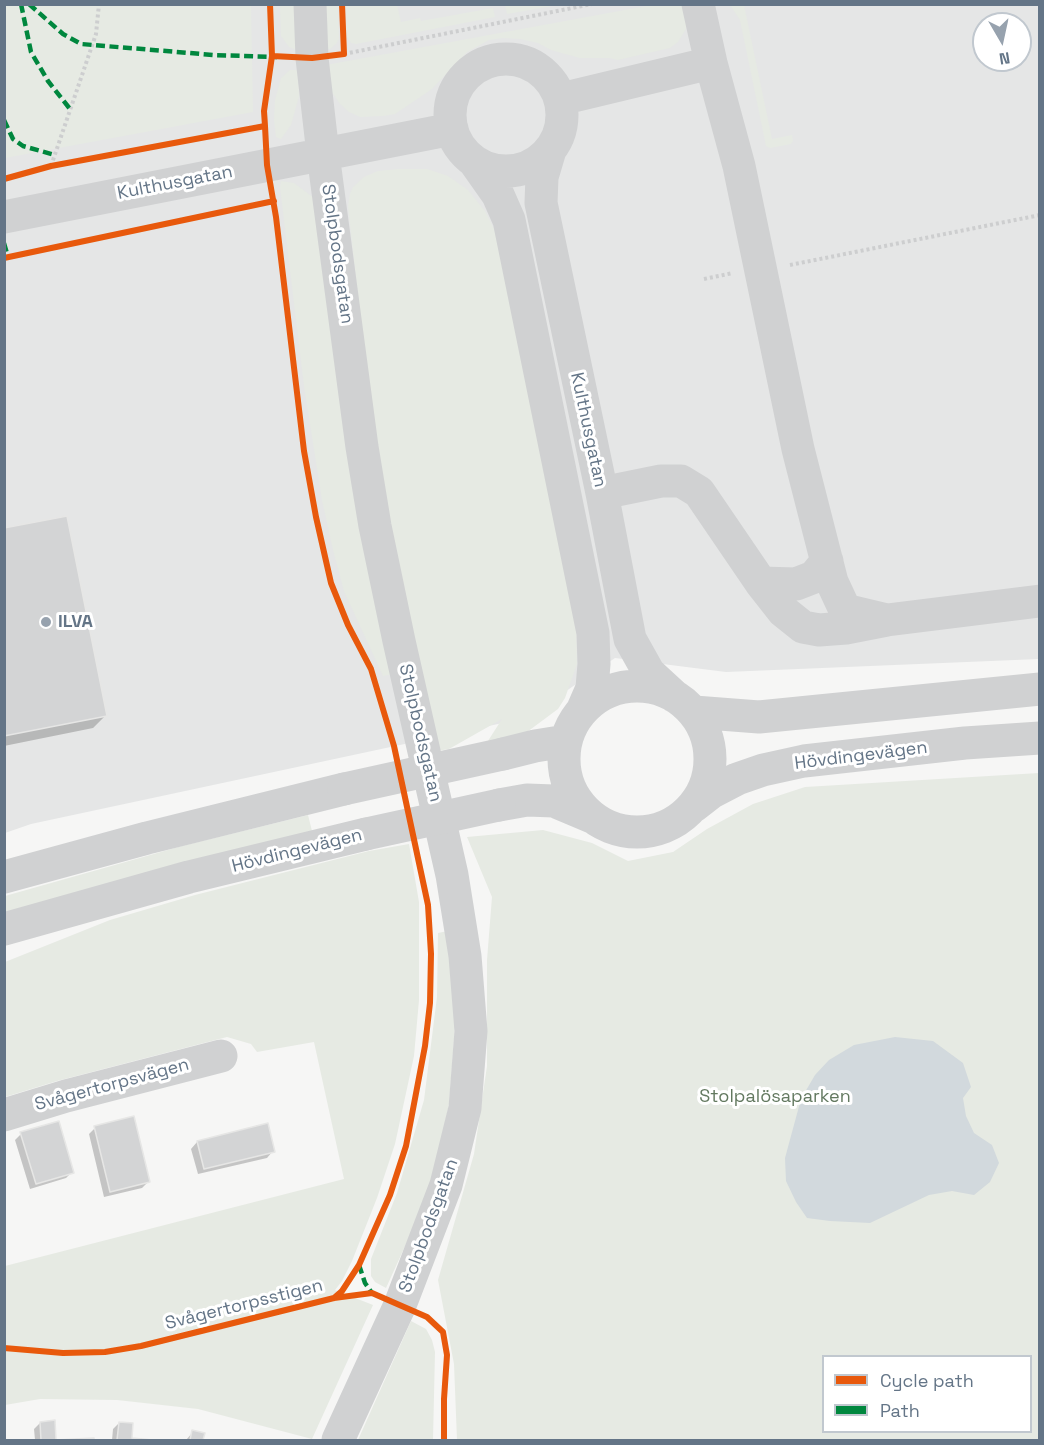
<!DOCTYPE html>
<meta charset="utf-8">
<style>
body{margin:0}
#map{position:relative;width:1044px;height:1445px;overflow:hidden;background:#f6f6f5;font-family:"Space Grotesk",sans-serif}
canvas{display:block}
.frame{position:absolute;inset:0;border:6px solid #647587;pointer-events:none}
.legend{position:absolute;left:822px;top:1355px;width:210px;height:78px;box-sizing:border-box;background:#fff;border:2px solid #c1c8cf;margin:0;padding:8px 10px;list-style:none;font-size:18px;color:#647587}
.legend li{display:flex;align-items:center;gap:12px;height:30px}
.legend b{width:30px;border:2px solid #c1c8cf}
.north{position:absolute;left:972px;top:12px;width:60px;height:60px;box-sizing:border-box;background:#fff;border:2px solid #c1c8cf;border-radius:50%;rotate:171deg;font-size:16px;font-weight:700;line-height:24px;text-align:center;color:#647587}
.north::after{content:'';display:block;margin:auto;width:21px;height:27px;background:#97a2ae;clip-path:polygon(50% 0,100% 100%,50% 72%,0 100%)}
</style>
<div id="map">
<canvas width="1044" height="1445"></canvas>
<div class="frame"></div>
<ul class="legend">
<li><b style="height:8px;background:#e8590c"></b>Cycle path</li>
<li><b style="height:8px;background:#00873e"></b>Path</li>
</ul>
<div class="north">N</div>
</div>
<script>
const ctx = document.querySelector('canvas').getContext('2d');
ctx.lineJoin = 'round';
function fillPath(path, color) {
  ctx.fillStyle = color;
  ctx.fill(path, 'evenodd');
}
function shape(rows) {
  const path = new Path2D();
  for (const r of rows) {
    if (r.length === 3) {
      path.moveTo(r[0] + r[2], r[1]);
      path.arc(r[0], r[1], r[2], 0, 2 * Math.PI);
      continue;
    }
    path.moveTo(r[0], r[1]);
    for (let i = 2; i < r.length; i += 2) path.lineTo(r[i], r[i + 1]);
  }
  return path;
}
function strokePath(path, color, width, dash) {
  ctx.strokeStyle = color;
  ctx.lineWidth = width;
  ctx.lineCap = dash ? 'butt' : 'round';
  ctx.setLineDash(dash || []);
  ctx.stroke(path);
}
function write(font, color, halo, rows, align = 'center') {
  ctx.font = font + ' "Space Grotesk",sans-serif';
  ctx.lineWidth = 6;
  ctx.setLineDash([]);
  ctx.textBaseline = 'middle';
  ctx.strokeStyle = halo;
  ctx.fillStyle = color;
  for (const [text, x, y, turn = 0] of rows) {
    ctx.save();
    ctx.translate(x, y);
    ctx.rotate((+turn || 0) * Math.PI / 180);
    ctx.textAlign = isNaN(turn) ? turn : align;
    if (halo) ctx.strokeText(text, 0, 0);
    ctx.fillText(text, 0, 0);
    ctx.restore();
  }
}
fillPath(shape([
 [5,5,1039,5,1039,659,726,672,615,658,526,718,31,824,5,833],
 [984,24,1020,24,1020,60,984,60]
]), '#e5e6e6');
fillPath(shape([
 [4,5,251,5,253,112,5,158],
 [280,5,296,5,297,50,289,47,281,36],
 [324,5,338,5,339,39,336,44,330,49,326,49],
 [346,5,397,5,401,22,420,18,421,21,493,8,495,17,356,44,351,43,347,37],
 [508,5,508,4,558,5,507,14,505,5],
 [652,5,686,5,686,29,678,42,670,48,618,60,610,58,580,58,551,50,538,43,520,39,503,38,489,40,467,52,432,89,395,114,383,116,360,117,349,112,340,104,331,91,326,65],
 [730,5,744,5,772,139,792,135,793,141,791,144,770,148,766,146,740,20],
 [290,70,298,70,299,96,291,125,281,139,276,137,274,120,275,100,281,78],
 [399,169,427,169,448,176,468,190,485,211,495,231,576,614,577,664,565,698,558,709,523,735,486,744,502,719,449,749,437,751,385,501,364,352,348,206,350,194,353,187,364,177,378,171],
 [281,181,294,183,314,198,393,674,383,676,344,591,333,550,322,500,304,386,280,187],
 [1039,773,1039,1440,457,1440,454,1364,438,1280,474,1154,487,1066,487,960,492,897,467,837,543,830,592,843,628,861,673,852,707,829,753,804,805,787],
 [824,1356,1030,1356,1030,1432,824,1432],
 [308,815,312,831,5,913,5,896,182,846],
 [409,844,419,902,419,1000,414,1056,395,1144,377,1198,352,1261,342,1281,335,1290,373,1305,312,1439,198,1409,117,1400,40,1399,5,1405,5,1266,344,1179,314,1042,257,1052,251,1044,227,1037,57,1081,5,1097,5,962,110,920,195,895,369,851],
 [448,931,455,1027,449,1104,434,1175,417,1220,386,1288,375,1282,371,1276,371,1259,397,1193,424,1100,437,997,438,933],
 [411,1321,426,1329,432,1340,435,1352,433,1440,358,1440]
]), '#e6eae3');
fillPath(shape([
 [895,1037,933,1041,963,1063,971,1087,963,1098,966,1116,974,1133,992,1145,999,1163,990,1182,974,1195,952,1191,929,1195,870,1223,830,1221,807,1218,796,1202,786,1181,785,1158,801,1099,815,1075,829,1060,854,1045]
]), '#d2d9dd');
fillPath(shape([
 [4,530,106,715,93,728,4,746],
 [95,1128,148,1182,142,1188,104,1197,89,1134],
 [21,1134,72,1172,66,1178,30,1189,15,1140],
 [197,1142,273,1151,267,1158,198,1174,191,1149],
 [54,1422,55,1440,35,1440,34,1429,40,1423],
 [119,1423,130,1439,140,1440,112,1440,113,1429],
 [193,1432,203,1434,202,1440,186,1440]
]), '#0003');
const building = shape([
 [67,516,107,716,4,736,4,528,67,516],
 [134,1116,150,1182,110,1192,94,1126,134,1116],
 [59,1121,74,1173,36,1184,20,1132,59,1121],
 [268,1123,275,1152,204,1169,197,1141,268,1123],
 [55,1420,56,1440,94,1438,94,1440,41,1440,40,1422,55,1420],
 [119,1422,133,1423,132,1438,153,1440,117,1440,119,1422],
 [192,1430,205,1433,203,1440,190,1440,192,1430]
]);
fillPath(building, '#d3d4d5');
strokePath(building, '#e6e6e5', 1.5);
strokePath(shape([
 [344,54,592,4],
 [51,166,96,34,99,4],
 [790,265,1040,215],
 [704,279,733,273]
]), '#cdcecf', 4, [3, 3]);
strokePath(shape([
 [310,4,312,58,323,154,362,447,375,526,399,641,452,875,465,956,471,1031,465,1108,446,1185,400,1305,338,1440],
 [698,4,711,63,739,166,798,449,832,582,845,610,887,620],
 [506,115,56],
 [561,99,711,63],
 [550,150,542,177,541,203,602,493,630,639,649,673,674,696],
 [474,161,498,195,509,220,593,633,594,664,592,688,582,711],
 [4,217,452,129],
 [602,493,661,481,681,481,699,492,761,583,783,611,803,627,819,630,846,628,887,620,1040,601],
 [761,583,796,584,814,577,827,561],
 [637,759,73],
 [694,712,759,717,1040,689],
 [503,754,535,746,566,741],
 [499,805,527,800,554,801,592,817],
 [694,806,712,792,737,779,763,770,804,761,965,743,1040,738],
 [4,877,147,838,344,789],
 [4,929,189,877,366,834],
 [4,1115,66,1096,221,1056]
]), '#d0d1d2', 33);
strokePath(shape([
 [344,789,503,754],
 [366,834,499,805]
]), '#d0d1d2', 33);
strokePath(shape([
 [21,4,31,52,48,81,70,109],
 [29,4,63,34,81,44,213,55,277,57],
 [4,120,13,139,23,146,55,155],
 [4,243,8,257],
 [359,1265,365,1283,372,1293]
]), '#00873e', 4.5, [9, 4.5]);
strokePath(shape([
 [272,56,312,58,344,54,342,4],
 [265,126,267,165,276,217,304,451,316,517,331,583,348,625,371,669,394,746,428,905,431,954,430,1003,425,1046,406,1146,390,1195,359,1265,342,1291,334,1298],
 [4,179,51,166,265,126,264,111,272,56,270,4],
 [4,258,274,201],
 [4,1348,63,1353,105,1352,141,1346,334,1298,372,1293,427,1317,443,1332,447,1355,444,1399,444,1440]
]), '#e8590c', 6);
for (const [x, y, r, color] of [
 [46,622,6,"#97a2ae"]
]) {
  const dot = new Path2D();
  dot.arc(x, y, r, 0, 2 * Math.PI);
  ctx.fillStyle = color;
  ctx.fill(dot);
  strokePath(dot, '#fff', 2);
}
write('18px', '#647587', '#fff', [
 ["Kulthusgatan",175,183,-11],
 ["Stolpbodsgatan",337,254,82],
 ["Kulthusgatan",588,430,78],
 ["Stolpbodsgatan",420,733,77],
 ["Hövdingevägen",861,756,-7],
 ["Hövdingevägen",297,851,-14],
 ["Svågertorpsvägen",112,1085,-15],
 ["Stolpbodsgatan",429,1226,-70],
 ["Svågertorpsstigen",244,1305,-14]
]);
write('bold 18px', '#647587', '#fff', [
 ["ILVA",58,622]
], 'left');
write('18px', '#637960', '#fff', [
 ["Stolpalösaparken",775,1097]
]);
</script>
